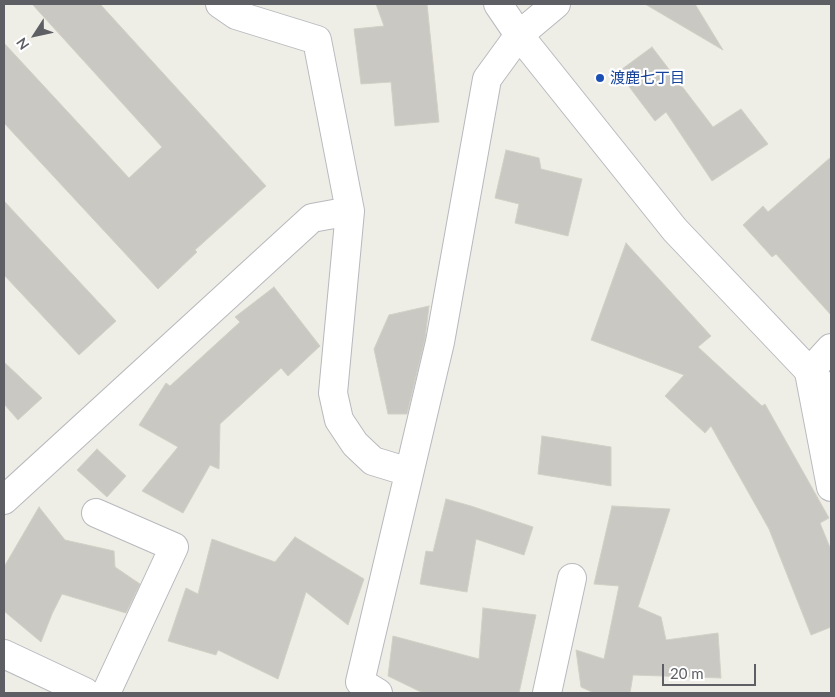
<!DOCTYPE html>
<meta charset="utf-8">
<style>
body{margin:0}
#map{position:relative;width:835px;height:697px;overflow:hidden;background:#eeeee6;font-family:Lato,sans-serif}
canvas{display:block}
.frame{position:absolute;inset:0;border:5px solid #5d5f64;pointer-events:none}
.north{position:absolute;left:10px;top:10px;width:50px;height:50px;-webkit-text-stroke:4px #fff;paint-order:stroke;rotate:235deg;font-size:14px;font-weight:700;line-height:20px;text-align:center;color:#5d5f64}
.north::after{content:'';display:block;margin:auto;width:18px;height:22px;background:#5d5f64;clip-path:polygon(50% 0,100% 100%,50% 72%,0 100%)}
.scale{position:absolute;left:662px;top:664px;width:94px;height:22px;box-sizing:border-box;border:2px solid #5d5f64;border-top:0;padding-left:6px;font-size:15px;line-height:18px;white-space:nowrap;color:#5d5f64;-webkit-text-stroke:4px #fff;paint-order:stroke}
</style>
<div id="map">
<canvas width="835" height="697"></canvas>
<div class="frame"></div>
<div class="north">N</div>
<div class="scale">20 m</div>
</div>
<script>
const ctx = document.querySelector('canvas').getContext('2d');
ctx.lineJoin = 'round';
function fillPath(path, color) {
  ctx.fillStyle = color;
  ctx.fill(path, 'evenodd');
}
function shape(rows) {
  const path = new Path2D();
  for (const r of rows) {
    path.moveTo(r[0], r[1]);
    for (let i = 2; i < r.length; i += 2) path.lineTo(r[i], r[i + 1]);
  }
  return path;
}
function strokePath(path, color, width, dash) {
  ctx.strokeStyle = color;
  ctx.lineWidth = width;
  ctx.lineCap = dash ? 'butt' : 'round';
  ctx.setLineDash(dash || []);
  ctx.stroke(path);
}
function write(font, color, halo, rows, align = 'center') {
  ctx.font = font + ' Lato,"Noto Sans JP",sans-serif';
  ctx.lineWidth = 4.5;
  ctx.setLineDash([]);
  ctx.textBaseline = 'middle';
  ctx.strokeStyle = halo;
  ctx.fillStyle = color;
  for (const [text, x, y, turn = 0] of rows) {
    ctx.save();
    ctx.translate(x, y);
    ctx.rotate((+turn || 0) * Math.PI / 180);
    ctx.textAlign = isNaN(turn) ? turn : align;
    if (halo) ctx.strokeText(text, 0, 0);
    ctx.fillText(text, 0, 0);
    ctx.restore();
  }
}
const building = shape([
 [32,4,100,4,266,186,195,250,197,252,158,289,4,123,4,43,129,178,162,147,32,4],
 [376,4,427,4,439,122,395,126,391,82,361,84,354,29,384,26,376,4],
 [645,4,695,4,723,50,645,4],
 [652,47,713,127,741,109,768,144,712,181,666,112,655,121,618,72,652,47],
 [506,150,539,158,541,169,582,179,568,236,515,223,519,204,495,198,506,150],
 [831,157,831,315,776,254,772,257,743,225,763,206,768,212,831,157],
 [4,201,116,321,79,355,4,275,4,201],
 [626,243,711,336,698,347,762,406,765,404,829,518,820,523,831,550,831,627,811,635,769,529,711,426,705,433,665,396,684,375,591,340,626,243],
 [274,287,320,346,288,376,281,368,220,424,219,469,210,465,183,513,142,491,178,447,139,425,166,383,170,386,240,322,235,317,274,287],
 [429,306,425,339,407,414,388,414,374,349,389,315,429,306],
 [4,362,42,398,18,420,4,404,4,362],
 [542,436,611,447,611,486,538,474,542,436],
 [97,449,126,476,107,497,77,470,97,449],
 [446,499,471,506,533,527,524,555,476,539,467,592,420,584,426,551,433,552,446,499],
 [612,506,670,509,638,607,661,617,666,640,718,633,721,678,633,675,630,693,594,693,581,687,576,650,604,659,619,586,594,584,612,506],
 [39,507,65,540,114,551,115,567,140,584,126,613,62,594,52,614,41,642,4,611,4,567,39,507],
 [295,537,364,579,348,625,306,592,278,679,218,650,216,655,168,641,186,588,198,594,212,539,275,562,295,537],
 [483,608,536,615,519,693,423,693,388,676,393,636,479,659,483,608]
]);
fillPath(building, '#c9c8c2');
strokePath(building, '#d2d0c5', 1);
const street = shape([
 [220,4,236,15,317,40,350,211,333,393,339,420,355,444,373,461,409,472],
 [831,348,809,372,831,487],
 [4,500,312,218,350,211],
 [96,513,174,547,106,693],
 [4,654,85,692,86,693],
 [378,693,360,682,440,342,487,79,519,35,556,4],
 [547,693,572,578]
]);
const secondary = shape([
 [498,4,519,35,675,230,831,394]
]);
strokePath(street, '#b8b9be', 30);
strokePath(secondary, '#b9bac0', 30);
strokePath(street, '#fff', 28);
strokePath(secondary, '#fff', 28);
for (const [x, y, r, color] of [
 [600,78,5,"#1a4fb4"]
]) {
  const dot = new Path2D();
  dot.arc(x, y, r, 0, 2 * Math.PI);
  ctx.fillStyle = color;
  ctx.fill(dot);
  strokePath(dot, '#fff', 2);
}
write('15px', '#164399', '#fff', [
 ["渡鹿七丁目",610,78]
], 'left');
</script>
